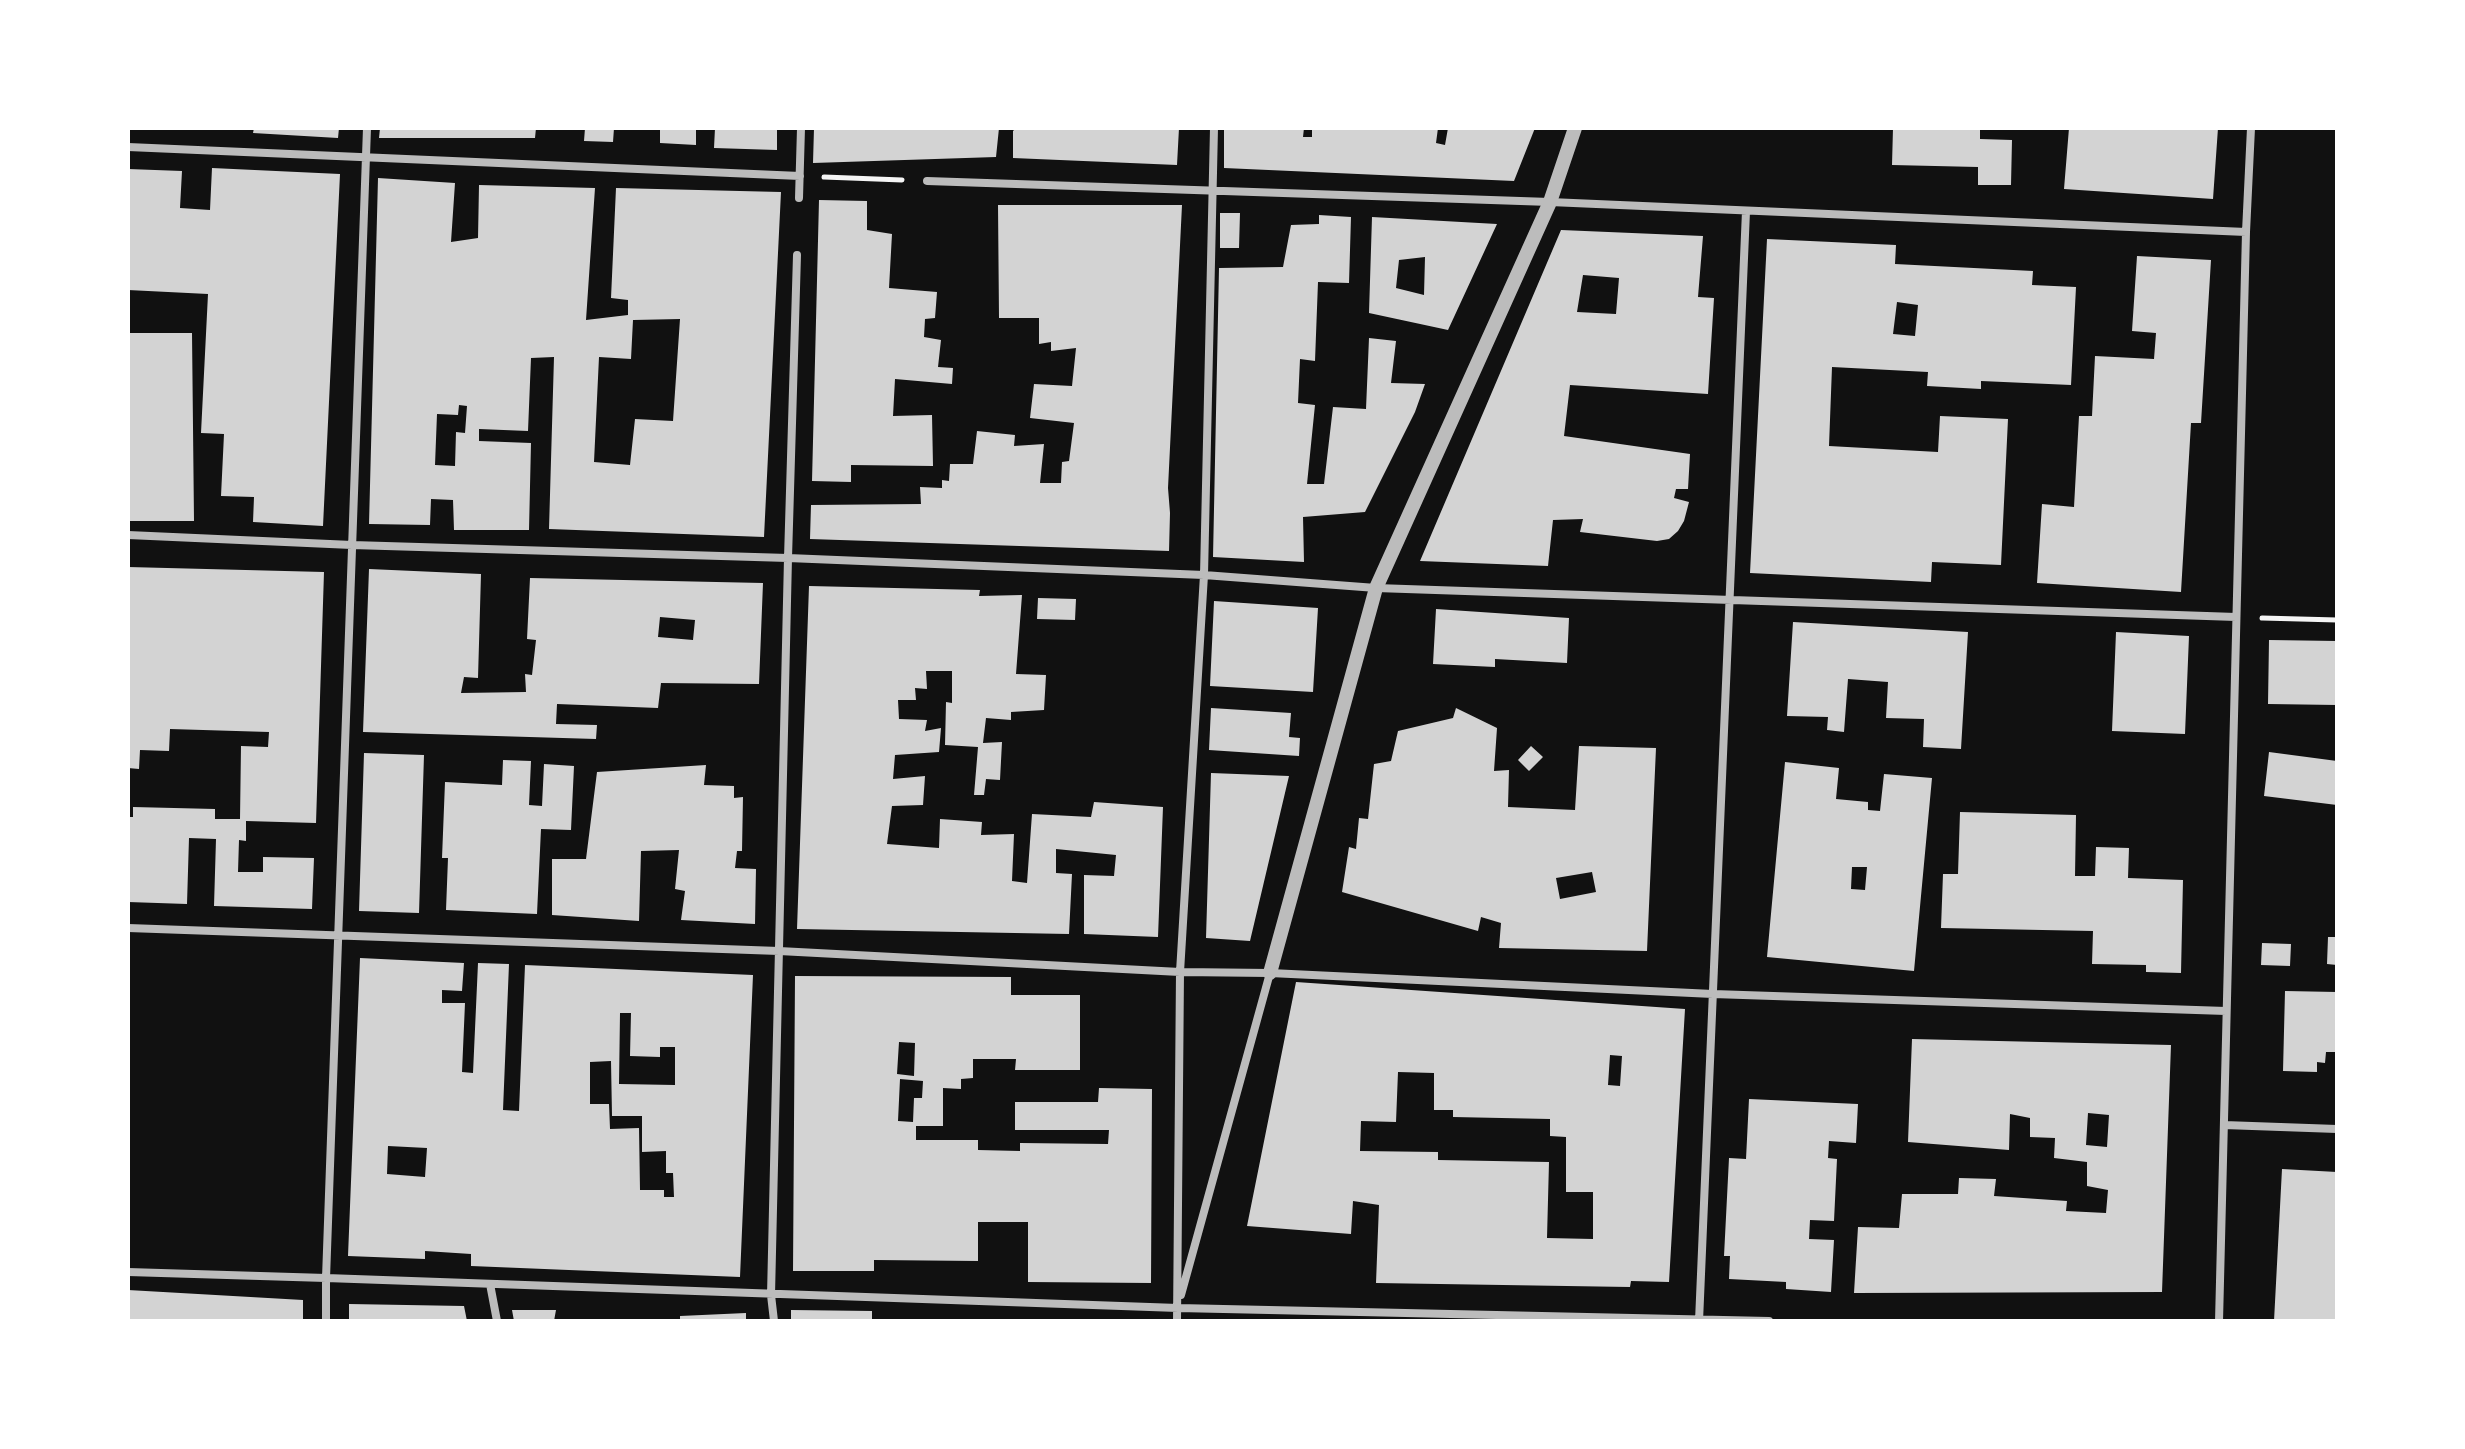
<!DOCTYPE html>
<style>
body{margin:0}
#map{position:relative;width:2465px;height:1449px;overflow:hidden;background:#111;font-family:Lato,sans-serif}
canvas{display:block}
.frame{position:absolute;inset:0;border:130px solid #fff;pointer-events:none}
</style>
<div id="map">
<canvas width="2465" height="1449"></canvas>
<div class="frame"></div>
</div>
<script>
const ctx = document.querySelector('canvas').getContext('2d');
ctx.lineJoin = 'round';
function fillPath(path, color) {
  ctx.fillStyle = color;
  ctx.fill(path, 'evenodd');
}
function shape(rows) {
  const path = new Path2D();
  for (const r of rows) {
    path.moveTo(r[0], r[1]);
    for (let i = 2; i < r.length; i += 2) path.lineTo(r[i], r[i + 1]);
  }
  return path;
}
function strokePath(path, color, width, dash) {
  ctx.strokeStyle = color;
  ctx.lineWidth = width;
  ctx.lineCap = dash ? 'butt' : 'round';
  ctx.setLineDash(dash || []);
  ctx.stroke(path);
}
fillPath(shape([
 [254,128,339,128,338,138,253,133],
 [380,128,536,128,535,138,379,138],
 [585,128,614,128,613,142,584,141],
 [660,128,696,128,696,145,660,143],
 [715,128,777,128,777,150,714,148],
 [814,128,944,128,968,130,968,128,999,128,996,157,813,163],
 [1016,128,1179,128,1177,165,1013,158,1013,131],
 [1224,128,1304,128,1303,137,1312,137,1312,128,1438,128,1436,143,1445,145,1448,128,1535,128,1514,181,1224,168],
 [1893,128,1980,128,1980,139,2012,140,2011,185,1978,185,1978,167,1892,165],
 [2069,128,2218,128,2213,199,2064,189],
 [212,168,340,174,323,526,253,522,254,497,221,496,224,434,201,433,208,294,128,290,128,169,182,171,180,208,210,210],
 [378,178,455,183,451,242,478,238,479,185,595,188,586,320,628,315,628,300,611,298,616,188,781,192,764,537,549,529,554,357,531,358,528,431,479,429,479,441,531,443,529,530,454,530,453,500,431,499,430,525,369,524],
 [680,319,673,421,635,419,630,465,594,462,599,357,631,359,633,320],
 [459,405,467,406,465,433,456,432,455,466,435,465,437,414,458,415],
 [819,200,867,201,867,230,892,234,889,288,937,292,935,318,925,319,924,337,941,340,938,367,953,368,952,384,895,379,893,416,932,415,933,466,851,465,851,482,812,481],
 [998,205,1182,205,1168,488,1170,513,1169,551,810,539,811,505,921,504,920,487,942,488,942,480,949,481,950,464,973,464,977,431,1015,435,1014,446,1044,444,1040,483,1061,483,1062,462,1069,461,1074,423,1030,418,1034,384,1072,386,1076,348,1051,351,1051,342,1039,344,1039,318,999,318],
 [1220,213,1240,213,1239,248,1220,248],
 [1319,215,1351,217,1349,283,1318,282,1315,361,1300,359,1298,403,1315,405,1307,484,1324,484,1333,407,1366,409,1369,338,1396,341,1391,383,1425,384,1415,412,1365,512,1303,517,1304,562,1213,557,1219,268,1283,267,1291,225,1319,224],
 [1372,217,1497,224,1448,330,1369,313],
 [1425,257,1424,295,1396,288,1399,260],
 [1561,230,1703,236,1698,297,1714,298,1708,394,1570,385,1564,436,1690,454,1688,489,1676,489,1674,498,1689,502,1684,521,1678,531,1669,539,1657,541,1580,532,1583,519,1553,520,1548,566,1420,561],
 [1583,275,1619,278,1616,314,1577,312],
 [1767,239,1896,245,1895,264,2033,271,2032,285,2076,287,2071,385,1981,381,1981,389,1927,386,1928,372,1832,367,1829,446,1938,452,1940,416,2008,419,2001,565,1932,562,1931,582,1750,573],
 [1897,302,1918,305,1915,336,1893,334],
 [2137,256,2211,260,2201,423,2191,423,2181,592,2037,583,2042,504,2074,507,2079,416,2092,416,2095,356,2154,359,2156,333,2132,331],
 [128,333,192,333,194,521,128,521],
 [128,567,324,572,316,823,246,821,246,841,239,840,238,872,263,872,263,857,314,858,312,909,214,906,216,839,189,838,187,904,128,902,128,817,133,817,133,807,215,809,215,819,240,819,241,746,268,747,269,732,170,729,169,751,140,750,139,769,128,768],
 [369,569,481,574,478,678,464,677,461,693,526,692,525,674,532,675,536,640,527,639,530,578,763,583,759,684,661,683,658,708,557,704,556,724,597,725,596,739,363,732],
 [660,617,695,620,693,640,658,637],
 [809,586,980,590,979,596,1022,595,1016,674,1046,675,1044,710,1011,712,1011,720,986,718,983,743,1002,742,1000,780,986,779,984,795,974,795,978,747,945,745,946,702,952,703,952,671,926,671,927,689,915,688,916,700,898,700,899,719,927,720,925,731,941,728,939,752,895,755,893,779,925,776,923,805,892,806,887,844,939,848,940,819,982,822,981,835,1014,834,1012,881,1027,883,1032,814,1091,817,1094,802,1163,807,1158,937,1084,934,1084,875,1114,876,1116,855,1056,849,1056,873,1072,874,1069,934,797,929],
 [1038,598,1076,599,1075,620,1037,619],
 [1214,601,1318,608,1313,692,1210,686],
 [1436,609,1569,618,1567,663,1495,659,1495,667,1433,664],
 [1793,622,1968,632,1961,749,1923,747,1924,719,1886,718,1888,682,1848,679,1844,732,1827,730,1828,717,1787,716],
 [2116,632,2189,636,2185,734,2112,731],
 [2269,640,2337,641,2337,705,2268,704],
 [1211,708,1291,713,1289,737,1300,738,1299,756,1209,750],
 [1456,708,1497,728,1494,771,1509,770,1508,807,1575,810,1579,746,1656,748,1647,951,1499,948,1501,923,1481,917,1478,931,1342,892,1349,847,1356,849,1359,818,1368,819,1374,764,1391,761,1398,731,1453,718],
 [1592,872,1596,892,1560,899,1556,878],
 [1531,746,1543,757,1529,771,1518,760],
 [2269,752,2337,761,2337,805,2264,796],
 [364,753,424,755,419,913,359,911],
 [503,760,531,761,529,805,542,806,544,764,574,766,571,830,541,829,537,914,446,910,448,858,442,858,445,782,502,785],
 [1785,762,1839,768,1836,799,1868,802,1868,810,1880,811,1884,774,1932,778,1914,971,1767,957],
 [1852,867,1867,867,1865,890,1851,889],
 [706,765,704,785,734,786,734,798,743,797,742,851,737,851,735,868,756,869,755,924,681,920,685,891,675,889,679,850,641,851,639,921,552,915,552,859,586,859,597,772],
 [1211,773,1289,776,1250,941,1206,938],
 [1960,812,2076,815,2075,876,2095,876,2096,847,2129,848,2128,878,2183,880,2181,973,2146,972,2146,965,2092,964,2093,931,1941,928,1943,874,1958,874],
 [2328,937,2337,937,2337,965,2327,964],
 [2262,943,2291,944,2290,966,2261,965],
 [360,958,464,963,462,991,442,990,442,1003,465,1003,462,1072,473,1073,478,963,509,964,503,1110,519,1111,525,965,753,975,740,1277,471,1266,471,1254,425,1251,425,1259,348,1256],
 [620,1013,631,1013,630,1056,660,1057,660,1047,675,1047,675,1085,619,1084],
 [611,1061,612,1116,642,1116,642,1152,666,1151,666,1173,673,1173,674,1197,664,1197,664,1190,640,1190,639,1128,610,1129,609,1104,590,1104,590,1062],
 [388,1146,427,1148,425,1177,387,1174],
 [795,976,1011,977,1011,995,1080,995,1080,1070,1015,1070,1016,1059,973,1059,973,1078,961,1079,961,1089,943,1088,943,1126,916,1126,916,1140,978,1140,978,1150,1020,1151,1020,1143,1108,1144,1109,1130,1015,1130,1015,1102,1098,1102,1099,1088,1152,1089,1151,1283,1028,1282,1028,1222,978,1222,978,1261,874,1260,874,1271,793,1271],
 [899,1042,915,1043,914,1076,897,1074],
 [900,1079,923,1081,922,1098,914,1098,913,1122,898,1121],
 [1296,982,1685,1009,1669,1282,1631,1281,1630,1287,1376,1283,1379,1205,1353,1201,1351,1234,1247,1226],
 [1610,1055,1622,1056,1620,1086,1608,1085],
 [1398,1072,1434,1073,1434,1110,1453,1110,1453,1117,1550,1119,1550,1136,1566,1137,1566,1192,1593,1192,1593,1239,1547,1238,1549,1162,1438,1160,1438,1152,1360,1151,1361,1121,1396,1122],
 [2285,991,2337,992,2337,1052,2326,1052,2325,1063,2317,1062,2317,1072,2283,1071],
 [1912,1039,2171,1045,2162,1292,1854,1293,1858,1227,1899,1228,1902,1194,1958,1194,1959,1178,1996,1179,1994,1196,2067,1201,2066,1211,2106,1213,2108,1190,2087,1186,2087,1162,2054,1158,2055,1138,2030,1137,2030,1118,2010,1114,2009,1150,1908,1142],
 [2088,1113,2109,1115,2107,1147,2086,1145],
 [1749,1099,1858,1104,1856,1143,1829,1141,1828,1158,1837,1159,1834,1221,1810,1220,1809,1239,1834,1240,1831,1292,1786,1289,1786,1282,1729,1279,1730,1256,1724,1256,1729,1158,1746,1159],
 [2282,1169,2337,1172,2337,1321,2274,1321],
 [128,1290,303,1300,303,1321,128,1321],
 [349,1304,464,1306,467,1321,349,1321],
 [512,1310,556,1310,554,1321,514,1321],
 [791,1310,872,1311,872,1321,791,1321],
 [746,1313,746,1321,680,1321,680,1316]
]), '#d3d3d3');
strokePath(shape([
 [824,177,902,180],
 [2262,618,2337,620]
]), '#f5f5f5', 5);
strokePath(shape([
 [128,147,800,176],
 [927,181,1550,202,2246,232],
 [799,198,801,128],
 [128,535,352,545,788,558,1204,575,1376,588,2236,617],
 [128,928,779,951,1180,972,1270,973,1713,994,2226,1011],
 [2224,1125,2337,1129],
 [128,1272,326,1278,367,128],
 [490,1284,497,1321],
 [1181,1295,1270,973],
 [326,1321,326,1278,1178,1308,1769,1321],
 [774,1321,771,1295,788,558,797,255],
 [1177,1321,1180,972,1204,575,1214,128],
 [1699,1321,1746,211],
 [2219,1321,2246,232,2251,128]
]), '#bcbcbc', 8);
strokePath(shape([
 [1270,973,1376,588,1550,202,1575,128]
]), '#bcbcbc', 14);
</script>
